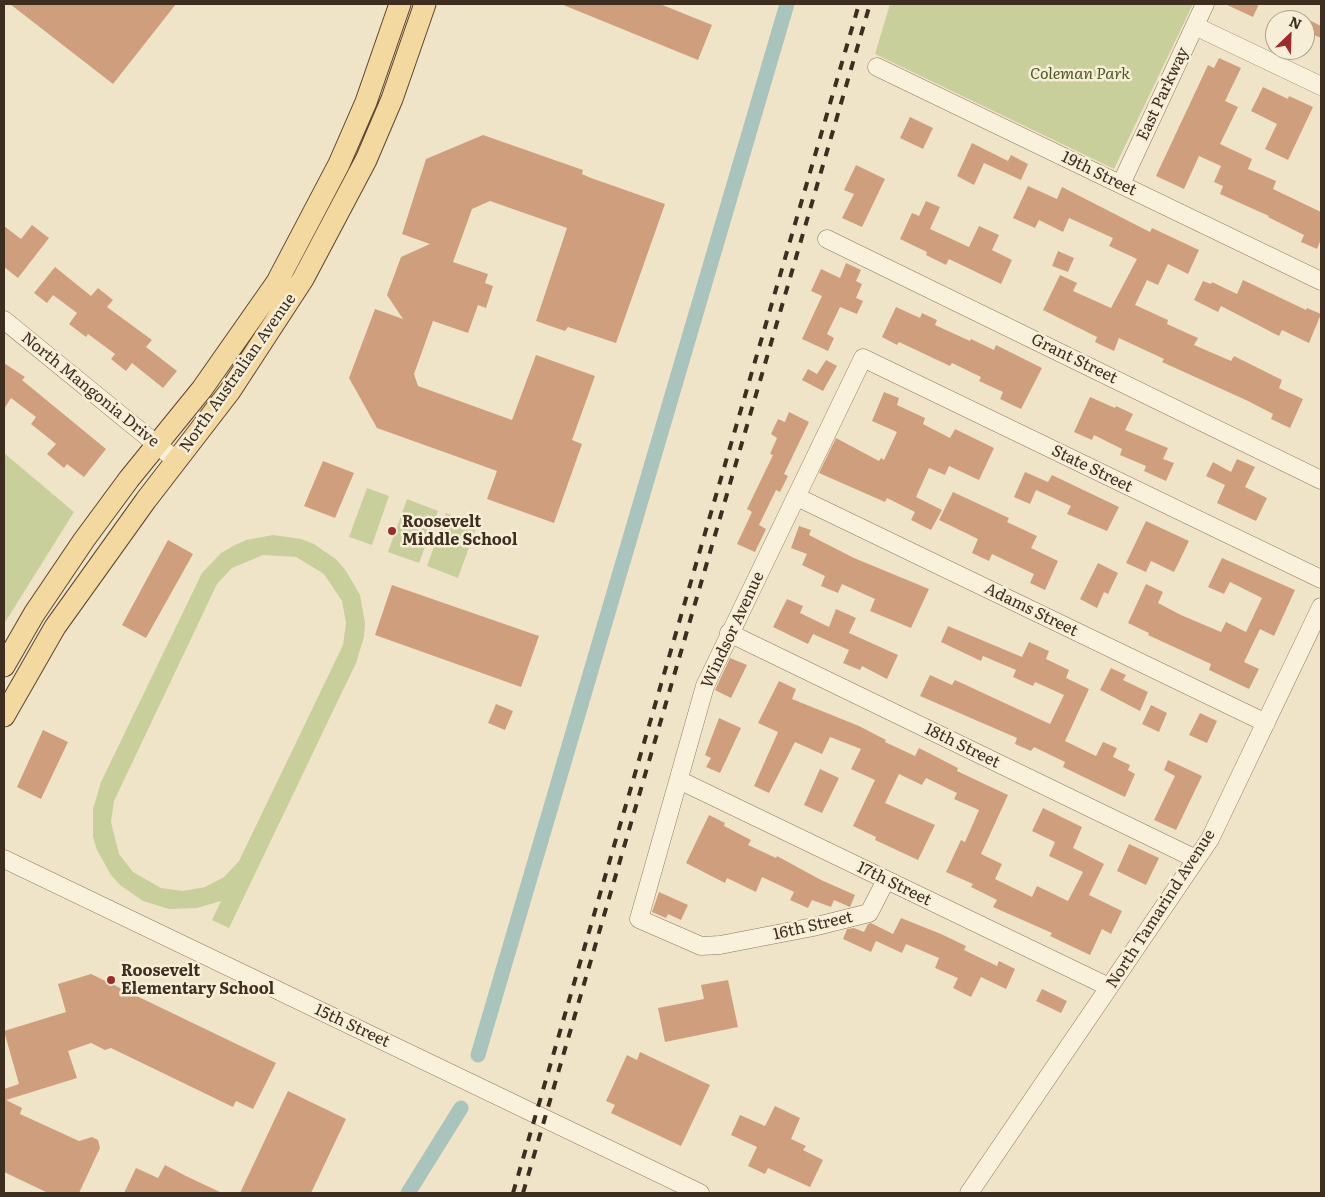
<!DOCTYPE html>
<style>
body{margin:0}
#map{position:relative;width:1325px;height:1197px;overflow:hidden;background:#f0e4c8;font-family:Literata,serif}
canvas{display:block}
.frame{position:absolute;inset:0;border:5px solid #3d2e20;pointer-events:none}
.north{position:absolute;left:1265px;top:10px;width:50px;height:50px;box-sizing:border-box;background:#f7eed8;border:1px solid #ada18e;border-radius:50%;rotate:24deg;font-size:14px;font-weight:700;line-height:20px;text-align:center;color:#3d2e20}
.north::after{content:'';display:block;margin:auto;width:18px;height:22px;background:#9e2a2b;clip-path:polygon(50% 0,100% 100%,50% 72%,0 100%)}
</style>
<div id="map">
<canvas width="1325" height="1197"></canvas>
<div class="frame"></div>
<div class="north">N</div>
</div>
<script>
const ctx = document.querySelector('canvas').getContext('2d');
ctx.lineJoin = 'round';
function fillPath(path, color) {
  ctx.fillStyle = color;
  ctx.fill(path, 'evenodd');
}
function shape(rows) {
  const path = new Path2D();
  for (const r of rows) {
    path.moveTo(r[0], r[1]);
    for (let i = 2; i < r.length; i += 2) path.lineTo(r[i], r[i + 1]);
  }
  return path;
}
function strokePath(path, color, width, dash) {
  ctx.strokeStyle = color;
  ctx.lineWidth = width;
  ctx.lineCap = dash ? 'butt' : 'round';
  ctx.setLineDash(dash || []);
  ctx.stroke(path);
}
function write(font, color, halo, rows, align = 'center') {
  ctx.font = font + ' Literata,serif';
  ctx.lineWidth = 5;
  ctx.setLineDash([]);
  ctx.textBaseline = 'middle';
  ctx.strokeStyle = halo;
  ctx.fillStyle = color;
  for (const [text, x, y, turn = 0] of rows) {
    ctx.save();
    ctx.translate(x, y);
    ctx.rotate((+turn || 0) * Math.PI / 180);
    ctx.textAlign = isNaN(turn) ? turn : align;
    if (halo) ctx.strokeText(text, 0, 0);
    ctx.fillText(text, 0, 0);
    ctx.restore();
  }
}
fillPath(shape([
 [890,4,1193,4,1114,169,875,54],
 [4,453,74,512,4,624],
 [367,488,389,496,372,545,349,537],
 [407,499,438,511,419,563,388,552],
 [446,513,477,525,458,578,427,566],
 [273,535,301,539,314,544,337,560,346,571,360,595,365,623,364,637,356,663,229,928,212,920,221,901,197,908,169,909,143,901,120,885,111,875,97,850,93,837,93,809,101,782,202,573,221,553,233,546,246,540],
 [263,555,296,557,324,574,342,601,346,623,343,645,239,861,224,877,205,887,183,891,161,888,133,872,119,854,111,822,114,801,217,584,232,568]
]), '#c9cf9b');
strokePath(shape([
 [478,1055,787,4],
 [408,1193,461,1108]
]), '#a9c4bc', 15);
fillPath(shape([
 [10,4,176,4,113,84],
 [561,4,660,4,712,25,698,60],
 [1225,4,1259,4,1253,17],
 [1305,18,1321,26,1321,38,1305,31],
 [1219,58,1241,68,1225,101,1238,107,1220,144,1252,159,1248,169,1276,181,1273,189,1321,212,1321,239,1317,249,1301,242,1304,235,1268,217,1269,216,1220,194,1223,186,1214,182,1221,166,1199,156,1184,189,1156,176,1208,65,1214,68],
 [1263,87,1288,99,1289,96,1313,107,1288,160,1265,149,1277,124,1251,111],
 [910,117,933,128,923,149,900,138],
 [483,135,583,170,582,174,591,178,665,204,616,343,568,327,565,331,536,321,567,228,490,201,472,209,453,262,488,274,485,283,493,286,486,308,478,305,468,333,433,321,414,374,418,386,512,420,536,355,595,376,572,440,582,444,554,523,487,499,497,471,377,428,349,378,375,309,403,319,387,295,401,257,430,244,402,234,426,159],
 [972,143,1008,161,1011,155,1028,164,1021,180,984,163,974,185,957,176],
 [856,165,885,179,862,227,842,218,854,194,844,190],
 [1028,186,1057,199,1062,187,1150,232,1152,228,1199,250,1188,274,1168,264,1158,285,1147,280,1135,305,1168,320,1167,324,1198,338,1194,345,1231,361,1234,356,1282,380,1279,388,1303,399,1290,428,1271,419,1273,414,1248,401,1162,362,1164,359,1119,338,1114,351,1095,342,1097,337,1043,310,1060,275,1077,283,1073,291,1111,308,1137,259,1109,246,1113,238,1069,218,1063,232,1039,220,1035,228,1013,218],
 [926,201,940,207,930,229,969,247,979,226,999,235,992,250,1012,260,1001,284,949,259,946,265,926,255,927,252,900,239,912,213,919,216],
 [32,225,49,238,18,278,4,267,4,226,21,239],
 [1058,251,1074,258,1068,272,1052,266],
 [846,263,861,270,856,281,862,284,856,298,863,301,857,314,840,307,827,334,834,338,828,351,802,339,822,296,811,291,821,269,840,278],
 [55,267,91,296,98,288,113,300,107,307,152,340,146,347,177,371,163,388,132,363,126,371,111,359,115,354,88,334,86,337,69,324,77,313,53,295,47,303,34,293],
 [1243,280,1306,310,1307,308,1321,314,1309,343,1282,330,1279,336,1221,306,1218,312,1194,300,1203,281,1211,284,1212,282,1237,294],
 [896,307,920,318,922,313,937,320,935,325,970,341,971,339,994,350,996,345,1042,368,1021,409,1000,399,1003,392,979,381,981,377,952,363,950,366,899,342,897,345,882,337],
 [826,360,837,366,823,391,802,380,808,369,817,374],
 [4,363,25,377,22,380,106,449,84,477,67,464,64,468,47,454,56,444,31,424,36,417,11,398,4,409],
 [884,392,899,398,897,405,925,418,923,424,950,438,955,429,994,448,979,480,949,466,945,475,929,468,916,497,942,510,931,530,911,520,915,512,887,498,885,502,819,473,836,438,879,461,881,458,884,460,897,432,872,421],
 [1090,397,1115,408,1116,406,1133,414,1125,430,1168,448,1163,459,1174,463,1166,481,1144,471,1146,466,1120,455,1122,449,1094,435,1092,440,1074,432],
 [789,412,809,422,784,474,788,476,780,492,776,490,759,525,766,529,755,552,737,544,752,512,747,509,773,455,770,454,777,438,771,434,778,419,785,422],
 [1237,459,1255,467,1245,487,1267,498,1256,521,1217,503,1225,485,1206,476,1213,462,1231,472],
 [323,461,354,473,335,518,304,506],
 [1025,472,1048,482,1052,475,1119,507,1107,531,1067,514,1071,506,1036,490,1030,504,1014,497],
 [953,492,1009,518,1007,522,1037,536,1031,548,1058,561,1045,590,1030,583,1034,574,992,554,989,561,972,553,978,539,939,520],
 [1146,521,1189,541,1174,572,1151,561,1146,572,1126,563],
 [799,526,811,530,809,535,854,558,929,589,911,628,870,611,875,599,842,584,838,593,821,586,825,576,802,565,807,554,791,548],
 [168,540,193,554,146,638,122,625],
 [1222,558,1295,590,1274,636,1260,629,1244,662,1259,669,1249,689,1209,670,1211,664,1148,635,1149,633,1128,623,1146,584,1163,592,1158,603,1181,615,1221,632,1226,622,1246,632,1262,598,1230,582,1224,594,1208,587],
 [1098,563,1118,573,1108,594,1104,592,1097,608,1080,599],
 [392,585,539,636,521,687,375,635],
 [787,599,803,606,800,613,829,627,836,609,856,618,849,633,898,655,887,679,862,666,860,670,843,663,849,650,813,634,808,644,773,627],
 [948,626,1022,657,1029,642,1049,651,1046,659,1069,670,1066,678,1089,689,1065,741,1096,756,1103,742,1117,748,1113,757,1130,765,1128,770,1135,774,1125,797,1063,767,1065,762,1034,747,1031,751,1015,744,1017,738,920,696,930,675,952,685,955,680,1050,724,1064,695,1035,682,1033,686,1013,677,1016,670,983,656,981,661,941,642],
 [730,658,747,665,731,698,715,690],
 [1111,668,1126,675,1123,680,1148,692,1140,711,1100,690],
 [779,681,796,689,792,699,859,726,886,740,885,742,915,756,919,748,958,768,957,771,1008,795,981,854,1002,864,995,879,1032,897,1037,886,1068,901,1083,872,1049,856,1055,842,1032,831,1043,808,1082,827,1073,848,1104,864,1089,895,1122,911,1111,934,1102,929,1090,955,1050,936,1052,933,993,907,997,900,971,887,973,884,946,872,961,840,965,842,979,810,954,799,957,793,926,778,922,785,899,774,885,803,935,825,918,860,875,840,876,837,853,826,875,780,851,769,861,749,830,737,822,754,795,742,769,793,754,786,778,732,758,723],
 [496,704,513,711,505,730,488,723],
 [1151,705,1167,713,1159,732,1142,724],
 [1200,713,1217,721,1207,743,1189,735],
 [719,718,741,728,720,773,706,767,711,758,705,755],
 [43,730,68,742,41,799,17,787],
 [1168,760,1202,776,1176,830,1154,820,1175,776,1164,770],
 [820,769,839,778,822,813,804,805],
 [709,815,725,823,724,826,751,840,748,845,776,858,777,856,821,880,855,895,850,907,834,900,831,907,812,900,808,908,790,900,794,892,762,877,756,892,727,878,725,883,686,863],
 [1129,844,1159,858,1146,885,1117,871],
 [659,892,688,905,681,920,668,914,666,918,652,912],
 [901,918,941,934,966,946,964,950,997,966,999,961,1015,969,1006,989,981,977,971,997,953,988,958,978,935,968,939,958,906,944,902,953,876,941,871,952,843,939,847,929,854,928,864,932,868,924,871,923,893,934],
 [91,974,276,1063,253,1109,236,1101,233,1107,111,1048,105,1050,91,1043,68,1051,77,1078,6,1100,22,1108,20,1114,79,1141,92,1137,98,1140,100,1148,79,1193,48,1193,4,1172,4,1089,19,1084,4,1031,66,1012,58,984],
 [728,980,738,1027,665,1042,658,1008,704,999,701,985],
 [1042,989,1067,1001,1061,1013,1036,1001],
 [640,1052,710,1085,681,1146,611,1113,615,1105,606,1101,627,1055,637,1060],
 [288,1091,346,1119,311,1193,240,1193],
 [775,1106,800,1118,791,1139,806,1146,803,1150,823,1160,810,1187,768,1168,765,1174,748,1166,757,1147,731,1135,740,1115,765,1126],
 [165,1165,186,1176,222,1193,124,1193,136,1168,158,1178]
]), '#cf9f7d');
const minor = shape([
 [1195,26,1321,86],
 [877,67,1321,281],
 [1121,184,1205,4],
 [827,239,1321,480],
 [4,320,177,461],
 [797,497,1266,723],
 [729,633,1196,859],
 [679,780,1109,987],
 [4,859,700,1193],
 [886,880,869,913,813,927,720,945,701,946,639,919,705,686,863,358,1321,579],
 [969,1193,1210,839,1321,607]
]);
const major = shape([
 [4,666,34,614,84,540,129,479,202,389,277,282,339,164,366,102,400,4],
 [4,716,55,627,146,500,230,391,303,279,366,160,392,99,425,4]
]);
strokePath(minor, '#8d765c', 19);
strokePath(major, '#5b4430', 23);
strokePath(minor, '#faf1dc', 18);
strokePath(major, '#f3d9a0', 21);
strokePath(shape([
 [513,1193,859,4],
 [523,1193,870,4]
]), '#3d2e20', 4, [9, 9]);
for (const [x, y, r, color] of [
 [392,531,5,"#9e2a2b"],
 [111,980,5,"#9e2a2b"]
]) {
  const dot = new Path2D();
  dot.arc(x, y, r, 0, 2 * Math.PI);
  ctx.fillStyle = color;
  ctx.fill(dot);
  strokePath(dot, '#f7eed8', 2);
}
write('italic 16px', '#4d5a26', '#f7eed8', [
 ["Coleman Park",1080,74]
]);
write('16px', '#3d2e20', '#f7eed8', [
 ["East Parkway",1163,94,-65],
 ["19th Street",1099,174,26],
 ["Grant Street",1074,359,26],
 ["North Australian Avenue",238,373,-55],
 ["North Mangonia Drive",90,390,39],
 ["State Street",1092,469,26],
 ["Adams Street",1031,610,26],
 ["Windsor Avenue",733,630,-65],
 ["18th Street",962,746,26],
 ["17th Street",894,884,26],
 ["North Tamarind Avenue",1161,909,-57],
 ["16th Street",813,926,-13],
 ["15th Street",352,1026,25]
]);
write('bold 16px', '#3d2e20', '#f7eed8', [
 ["Roosevelt",402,522],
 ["Middle School",402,540],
 ["Roosevelt",121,971],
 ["Elementary School",121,989]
], 'left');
</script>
